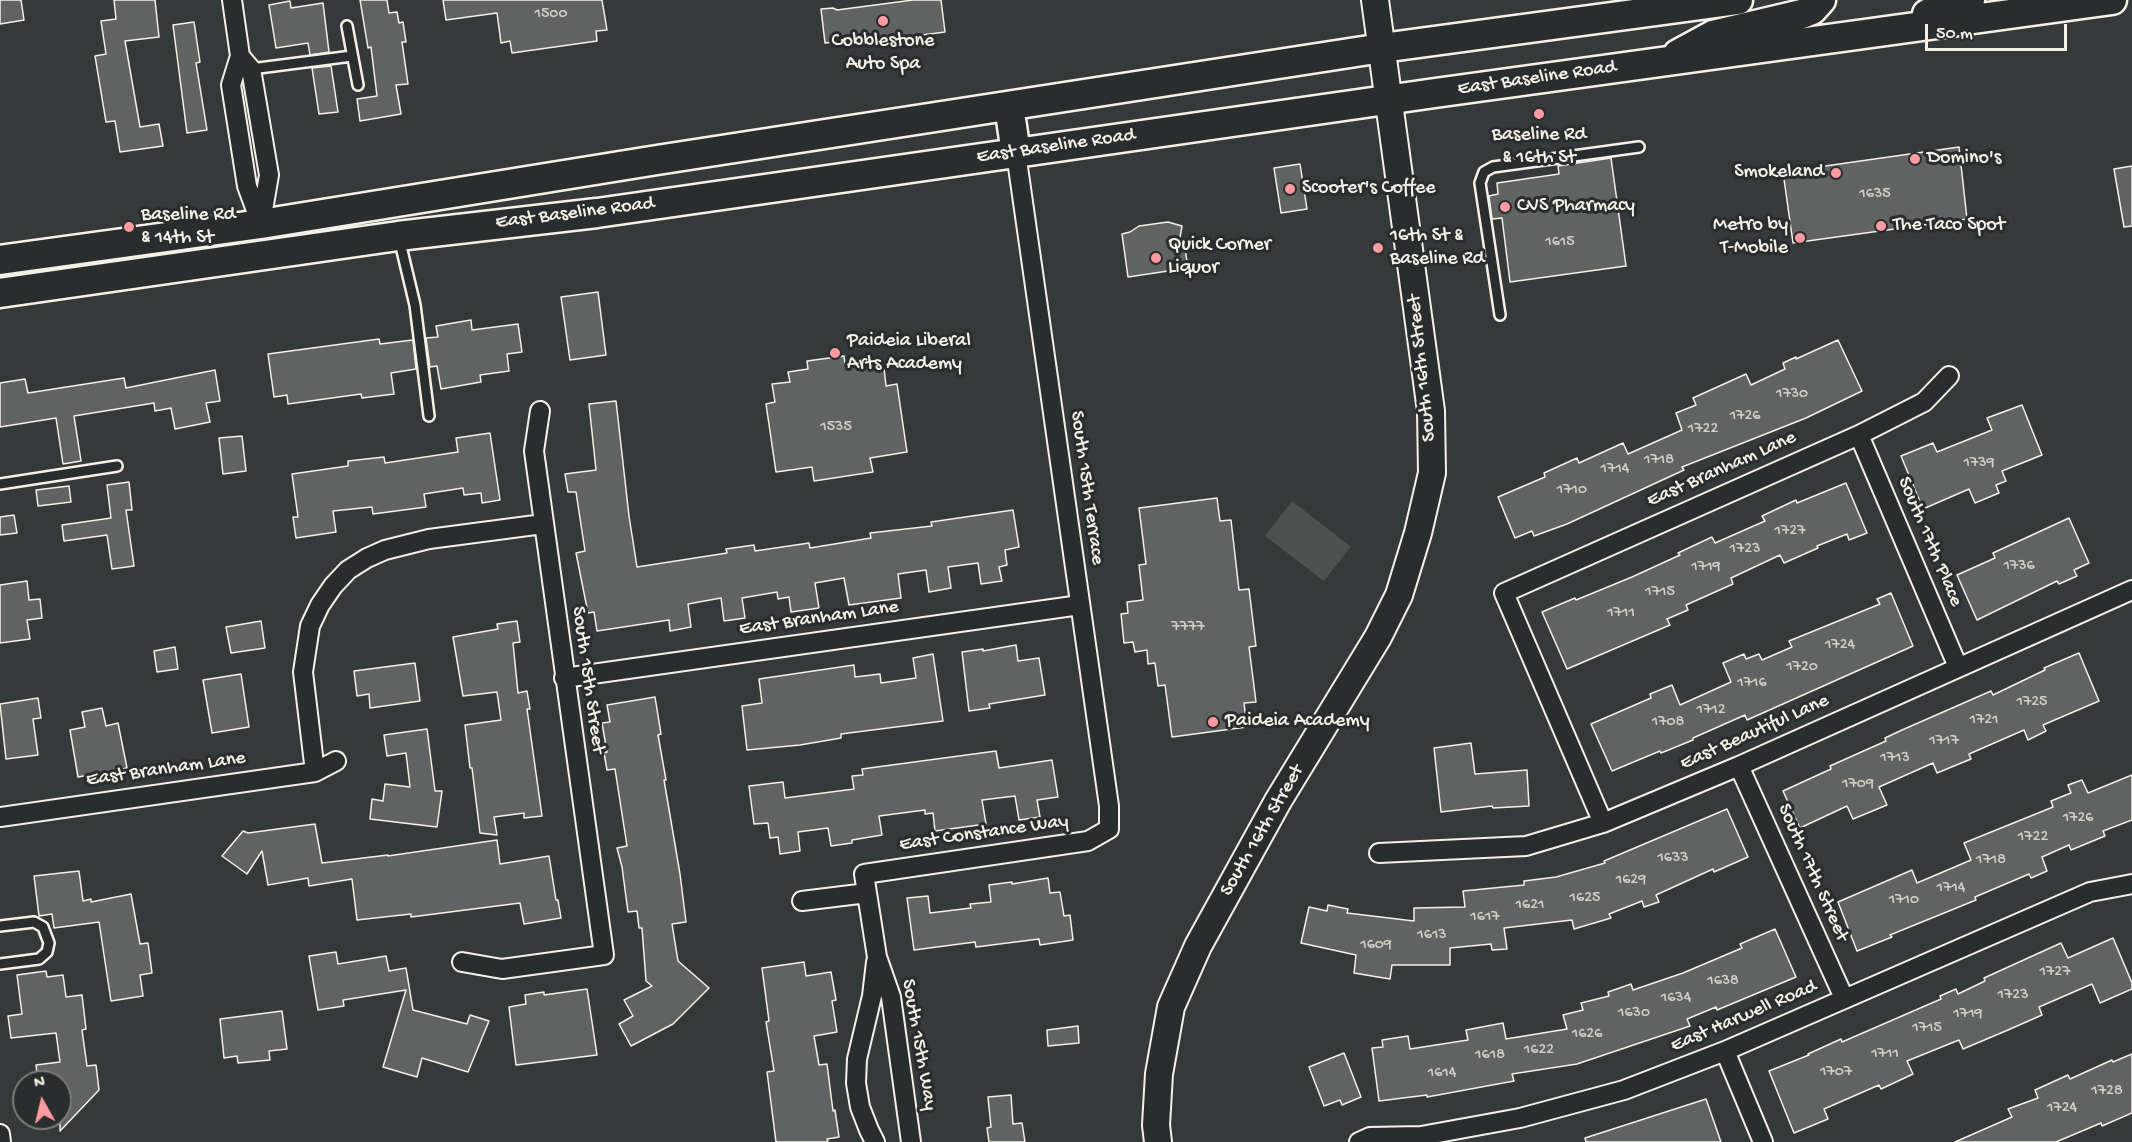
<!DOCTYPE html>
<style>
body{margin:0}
#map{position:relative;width:2132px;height:1142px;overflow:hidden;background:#363939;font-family:"Gochi Hand",sans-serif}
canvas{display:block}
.north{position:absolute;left:12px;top:1070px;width:60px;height:60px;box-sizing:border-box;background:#2a2d2e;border:2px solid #7b7b78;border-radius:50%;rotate:352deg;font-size:16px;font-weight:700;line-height:24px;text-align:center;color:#f4f1e8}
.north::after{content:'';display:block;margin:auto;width:21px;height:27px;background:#ff9aa2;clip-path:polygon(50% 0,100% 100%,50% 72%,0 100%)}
.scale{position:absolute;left:1925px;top:24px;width:142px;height:27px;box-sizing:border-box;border:3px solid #f4f1e8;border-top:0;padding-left:8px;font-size:18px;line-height:21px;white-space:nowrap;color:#f4f1e8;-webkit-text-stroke:4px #2a2d2e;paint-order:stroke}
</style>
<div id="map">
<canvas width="2132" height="1142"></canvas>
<div class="north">N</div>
<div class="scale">50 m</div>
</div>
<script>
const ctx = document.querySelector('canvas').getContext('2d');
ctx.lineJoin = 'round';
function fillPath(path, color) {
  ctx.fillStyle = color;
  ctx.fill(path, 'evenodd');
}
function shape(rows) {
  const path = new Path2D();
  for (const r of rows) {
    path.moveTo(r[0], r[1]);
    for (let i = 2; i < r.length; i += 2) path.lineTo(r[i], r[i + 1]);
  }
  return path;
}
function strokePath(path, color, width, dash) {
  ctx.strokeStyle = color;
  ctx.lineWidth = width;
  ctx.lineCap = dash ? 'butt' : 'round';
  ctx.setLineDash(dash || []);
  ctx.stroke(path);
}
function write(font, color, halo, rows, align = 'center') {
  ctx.font = font + ' "Gochi Hand",sans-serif';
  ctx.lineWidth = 6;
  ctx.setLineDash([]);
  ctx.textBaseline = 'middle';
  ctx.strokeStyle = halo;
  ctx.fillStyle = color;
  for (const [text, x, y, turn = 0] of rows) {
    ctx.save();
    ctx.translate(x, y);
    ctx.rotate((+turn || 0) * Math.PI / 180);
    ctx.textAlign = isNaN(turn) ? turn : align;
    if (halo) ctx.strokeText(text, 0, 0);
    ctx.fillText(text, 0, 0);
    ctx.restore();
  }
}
fillPath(shape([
 [1292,501,1351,547,1324,581,1265,536]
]), '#4e514f');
const building = shape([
 [0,0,21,0,24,20,0,24,0,0],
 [114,0,155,0,159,37,125,41,140,127,159,124,163,146,120,152,115,121,106,122,95,56,106,54,101,21,116,19,114,0],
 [360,0,387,0,389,13,397,12,399,23,403,22,406,42,402,42,408,84,396,85,401,114,360,121,357,99,377,96,371,47,368,48,360,0],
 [443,0,602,0,607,30,596,31,597,41,512,53,510,41,501,43,497,13,446,20,443,0],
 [913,0,941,0,945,32,862,43,861,39,825,43,821,9,833,8,837,10,913,0],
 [290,1,291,8,323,3,329,52,310,55,308,43,276,48,269,5,290,1],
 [194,22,200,62,196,63,207,130,187,133,173,25,194,22],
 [331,66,338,112,319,114,312,68,331,66],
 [1959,147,1967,219,1793,243,1783,172,1959,147],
 [1611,158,1626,266,1510,282,1502,218,1492,219,1489,196,1498,194,1497,183,1559,174,1558,166,1611,158],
 [1300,164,1307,209,1281,213,1274,168,1300,164],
 [2132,166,2132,226,2124,227,2114,169,2132,166],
 [1168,222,1182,226,1178,249,1185,248,1188,268,1128,277,1122,234,1130,232,1139,226,1168,222],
 [598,292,606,355,570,360,561,297,598,292],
 [471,320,472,330,518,324,522,352,507,354,509,371,480,375,481,382,441,389,437,366,430,367,426,338,438,337,436,326,471,320],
 [379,339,380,344,413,340,416,369,391,373,394,394,362,398,361,394,288,404,287,395,274,397,268,354,379,339],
 [1838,340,1862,391,1806,418,1682,467,1684,470,1567,524,1534,536,1532,531,1515,538,1498,497,1545,477,1544,473,1577,458,1579,463,1623,443,1628,454,1682,430,1676,413,1696,405,1693,398,1746,374,1751,385,1785,369,1783,363,1796,357,1796,359,1838,340],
 [844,356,845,364,868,361,869,370,884,368,886,386,897,384,907,452,870,458,873,472,814,481,812,467,776,472,766,404,775,402,772,384,790,382,788,372,808,369,807,361,844,356],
 [215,370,220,401,206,403,210,422,175,429,171,408,155,411,154,403,74,416,81,461,63,464,56,418,0,427,0,383,25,379,28,393,124,378,126,388,215,370],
 [616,401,629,516,637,567,727,553,726,549,754,545,755,551,809,543,810,548,871,538,870,533,932,526,931,522,1013,510,1019,547,1005,550,1007,565,999,567,1002,581,981,584,978,563,948,567,951,588,929,592,926,570,898,574,901,598,849,605,844,578,815,583,819,608,791,612,789,597,778,599,777,592,742,598,745,618,724,621,721,598,688,604,691,627,670,631,669,620,597,631,594,612,588,613,576,553,585,551,576,492,568,492,565,474,596,470,589,404,616,401],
 [2022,405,2042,455,2002,471,2006,481,1996,485,1999,493,1975,503,1969,489,1923,509,1901,456,1933,443,1937,452,1992,430,1987,418,2022,405],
 [490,433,500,500,482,503,481,493,464,495,463,488,424,494,426,507,373,514,372,507,333,511,336,532,296,538,293,517,298,517,292,474,348,466,348,461,384,457,385,463,458,452,456,438,490,433],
 [242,436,246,471,223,474,219,438,242,436],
 [129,482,132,510,126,510,134,566,112,569,107,535,64,541,62,525,111,518,107,485,129,482],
 [1846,483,1867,533,1849,540,1847,534,1817,546,1818,548,1784,563,1780,555,1731,578,1733,584,1686,605,1688,610,1667,619,1670,625,1567,669,1542,612,1575,598,1576,600,1632,577,1680,555,1678,553,1712,537,1715,543,1765,521,1762,516,1796,500,1797,503,1846,483],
 [69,486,71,502,38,506,36,490,69,486],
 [1217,498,1220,521,1231,520,1239,590,1249,589,1256,646,1249,647,1256,702,1244,703,1247,727,1172,737,1165,685,1158,686,1155,663,1148,664,1147,650,1135,652,1133,642,1124,643,1121,614,1128,613,1127,602,1143,600,1139,565,1146,564,1139,508,1217,498],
 [14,515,17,533,0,535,0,517,14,515],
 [2069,518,2089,563,2074,570,2077,576,2059,584,2057,581,1977,620,1957,575,1995,558,1993,553,2069,518],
 [27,581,29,600,40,599,42,618,27,620,30,639,0,643,0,585,27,581],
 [1891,593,1913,646,1747,720,1745,715,1693,738,1693,740,1661,753,1660,751,1612,771,1591,724,1651,698,1650,694,1672,685,1680,705,1731,682,1723,663,1744,654,1746,659,1759,654,1762,660,1792,647,1789,641,1880,604,1877,599,1891,593],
 [261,621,265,648,231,653,226,627,261,621],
 [517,621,520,642,513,643,518,693,527,691,530,709,527,709,542,816,524,818,524,813,494,817,497,835,480,833,472,768,470,768,465,725,501,720,497,692,463,696,453,637,498,629,497,624,517,621],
 [1016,645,1018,661,1039,658,1045,695,989,704,990,708,969,711,962,652,983,649,983,651,1016,645],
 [175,647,178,669,157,672,154,651,175,647],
 [2079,653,2099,701,2043,725,2046,731,2028,740,2024,730,1969,754,1971,759,1937,773,1933,763,1879,787,1887,805,1853,819,1847,806,1800,828,1783,791,1831,769,1830,766,1886,741,1885,738,1902,730,1991,691,1993,695,2045,670,2044,668,2079,653],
 [933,654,943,721,841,734,841,738,800,745,747,750,742,706,762,703,759,679,854,665,855,677,880,674,881,683,916,678,913,658,933,654],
 [415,663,420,701,370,708,369,694,357,696,354,671,415,663],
 [241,674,249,727,212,733,203,680,241,674],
 [655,697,661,734,658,735,666,780,664,780,680,874,686,922,672,924,678,961,709,988,673,1024,631,1046,619,1024,633,1016,624,1000,652,986,646,981,642,928,639,928,637,911,628,912,622,867,617,848,627,846,615,769,607,770,604,753,607,752,602,723,610,722,607,705,655,697],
 [38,698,41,718,33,719,38,755,6,759,0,704,38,698],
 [102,708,106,726,118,723,127,768,78,777,70,730,85,727,82,712,102,708],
 [427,729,435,791,442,791,437,827,370,819,372,799,383,801,385,784,410,787,406,753,387,756,384,735,427,729],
 [1471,743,1475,774,1527,770,1529,806,1493,808,1492,806,1441,812,1434,748,1471,743],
 [996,751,999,768,1052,760,1058,797,1037,800,1040,817,1019,820,1015,796,982,800,986,824,935,831,933,813,925,814,925,810,879,816,882,835,852,840,852,843,831,846,828,828,798,832,800,851,780,854,778,837,770,838,768,823,754,824,749,786,783,782,785,798,854,789,852,776,863,775,862,769,996,751],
 [2132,775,2132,820,2103,831,2105,836,2071,850,2069,845,2042,857,2047,871,2031,878,2029,874,1975,897,1976,900,1890,935,1892,937,1857,951,1838,902,1912,870,1917,883,1971,860,1964,843,2053,807,2051,801,2071,793,2068,785,2082,780,2088,793,2132,775],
 [1727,809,1748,857,1714,872,1713,869,1656,895,1659,902,1644,907,1642,901,1609,914,1611,918,1574,929,1572,920,1504,928,1507,949,1492,950,1491,944,1450,948,1450,965,1392,965,1390,979,1354,973,1356,955,1301,943,1309,907,1327,911,1328,905,1348,909,1347,913,1414,921,1414,908,1465,907,1463,891,1524,885,1524,881,1556,877,1605,863,1604,861,1727,809],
 [315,824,322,863,388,855,388,856,497,840,500,864,549,856,556,900,558,900,561,918,524,924,520,903,411,917,411,914,357,920,352,879,309,886,308,878,268,885,262,851,247,874,222,856,243,831,248,833,315,824],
 [79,871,83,901,91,899,91,902,131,894,140,944,148,943,152,973,140,975,143,996,111,1001,99,922,54,928,52,914,39,916,34,876,79,871],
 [1048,878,1050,893,1060,892,1064,916,1070,915,1073,940,1040,945,1039,939,976,947,975,942,914,950,907,898,928,896,930,913,971,908,970,904,991,902,989,885,1012,882,1012,884,1048,878],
 [1775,929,1796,977,1717,1010,1716,1007,1687,1019,1690,1026,1577,1064,1512,1074,1514,1081,1427,1097,1427,1095,1379,1101,1372,1048,1383,1047,1382,1040,1408,1036,1410,1049,1468,1040,1466,1030,1503,1023,1506,1039,1567,1029,1563,1015,1583,1010,1581,1003,1609,996,1608,992,1631,984,1633,990,1683,973,1742,948,1740,944,1775,929],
 [2113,938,2132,983,2132,989,2100,1003,2092,984,2039,1007,2042,1015,2008,1030,1963,1049,1959,1040,1907,1061,1913,1074,1881,1089,1879,1085,1824,1109,1828,1119,1794,1133,1769,1071,1809,1055,1808,1054,1841,1039,1842,1042,1941,999,1940,996,1956,989,1958,994,1985,981,1984,978,2061,943,2068,958,2113,938],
 [336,952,338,964,386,956,389,971,406,968,413,1010,467,1024,470,1015,489,1021,468,1072,422,1058,417,1077,383,1067,406,990,343,1000,344,1006,318,1010,309,956,336,952],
 [804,962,806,976,831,972,836,1000,832,1001,837,1032,814,1036,819,1065,827,1064,833,1111,835,1110,839,1137,827,1139,828,1142,776,1142,767,1072,774,1071,766,1022,769,1021,762,968,804,962],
 [46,971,47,977,63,975,66,997,82,995,86,1029,82,1030,87,1066,96,1065,99,1090,60,1131,60,1082,38,1082,36,1065,60,1062,56,1033,11,1038,8,1016,22,1014,17,975,46,971],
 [587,989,597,1055,516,1065,509,1007,526,1004,525,995,544,992,544,995,587,989],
 [282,1011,287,1049,269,1051,270,1060,238,1063,237,1056,224,1058,220,1019,282,1011],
 [1078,1026,1079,1043,1048,1046,1047,1030,1078,1026],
 [1344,1053,1361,1097,1342,1105,1340,1100,1324,1106,1309,1067,1344,1053],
 [2132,1054,2132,1113,2102,1126,2101,1123,2056,1142,1955,1142,2012,1117,2008,1109,2038,1098,2035,1090,2068,1075,2070,1079,2112,1060,2113,1062,2132,1054],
 [1011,1095,1013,1124,1022,1123,1025,1142,989,1142,987,1128,991,1127,988,1097,1011,1095],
 [1706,1099,1721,1142,1586,1142,1585,1138,1706,1099]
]);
fillPath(building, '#616362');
strokePath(building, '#f4f1e8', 1.5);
const lane = shape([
 [347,26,358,85],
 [251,69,352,56],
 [399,238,415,305,429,416],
 [1500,315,1480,183,1484,172,1493,167,1639,147],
 [0,484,117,466],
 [0,926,34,922,43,927,49,943,47,952,39,959,0,964]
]);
const street = shape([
 [232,0,240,56,231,85,247,186,261,224],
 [240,56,251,69,269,175,261,222],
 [1859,435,1958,667],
 [564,678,1080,605],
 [1739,766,1844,998],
 [315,772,303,672,310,626,320,605,333,586,348,570,367,558,385,550,429,539,543,524],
 [0,817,315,772,336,761],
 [1603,823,1504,593,1859,435,1924,402,1949,376],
 [1379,853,1526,846,1603,823,1739,766,2132,590],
 [802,901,867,893],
 [462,962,502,969,604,955,534,451,540,411],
 [1725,1051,1763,1142],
 [0,1134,1,1142],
 [875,1142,869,1130,860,1107,856,1083,857,1059,872,996,876,962],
 [911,1142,891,997,877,957,864,874,1088,841,1109,829,1109,806,1016,153],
 [1359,1142,1370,1137,1421,1136,1520,1118,1624,1090,1725,1051,2090,892,2132,884]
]);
const secondary = shape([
 [1158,1142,1156,1125,1159,1074,1171,1007,1198,946,1278,801,1378,637,1399,595,1418,533,1432,473,1431,411,1375,0]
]);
const primary = shape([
 [1927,14,1944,5,1970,0],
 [1678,54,1713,35,1802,14,1812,10,1821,0],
 [1009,106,1016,153],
 [0,260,261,224,657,160,1382,48,1738,0],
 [0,293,398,236,597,213,1435,93,2112,0]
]);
strokePath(lane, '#f4f1e8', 14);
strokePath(street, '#f4f1e8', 22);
strokePath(secondary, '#f4f1e8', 30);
strokePath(primary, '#f4f1e8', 33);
strokePath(lane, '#2a2d2e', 9);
strokePath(street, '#2a2d2e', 18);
strokePath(secondary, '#2a2d2e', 26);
strokePath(primary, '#2a2d2e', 28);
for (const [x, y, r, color] of [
 [883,21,6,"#ff9aa2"],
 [1539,114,6,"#ff9aa2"],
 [1915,159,6,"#ff9aa2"],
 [1836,173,6,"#ff9aa2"],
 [1290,189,6,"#ff9aa2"],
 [1505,207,6,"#ff9aa2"],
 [1881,226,6,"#ff9aa2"],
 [129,227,6,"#ff9aa2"],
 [1800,238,6,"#ff9aa2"],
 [1378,248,6,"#ff9aa2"],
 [1156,258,6,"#ff9aa2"],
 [835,353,6,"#ff9aa2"],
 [1213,722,6,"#ff9aa2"]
]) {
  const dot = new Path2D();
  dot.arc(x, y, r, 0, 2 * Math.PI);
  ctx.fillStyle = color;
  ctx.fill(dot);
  strokePath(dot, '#2a2d2e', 2);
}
write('16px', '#cfcec6', null, [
 ["1500",551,15],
 ["1635",1875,195],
 ["1615",1560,243],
 ["1730",1792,395],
 ["1726",1745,417],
 ["1535",836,428],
 ["1722",1703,430],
 ["1718",1659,461],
 ["1739",1979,464],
 ["1714",1615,470],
 ["1710",1572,491],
 ["1727",1790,532],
 ["1723",1745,550],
 ["1736",2019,567],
 ["1719",1706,568],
 ["1715",1660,593],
 ["1711",1621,614],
 ["7777",1188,628],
 ["1724",1840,646],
 ["1720",1802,668],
 ["1716",1752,684],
 ["1725",2032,703],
 ["1712",1711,711],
 ["1721",1984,721],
 ["1708",1668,723],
 ["1717",1944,742],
 ["1713",1895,759],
 ["1709",1858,785],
 ["1726",2078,819],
 ["1722",2033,838],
 ["1633",1673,859],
 ["1718",1991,861],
 ["1629",1631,881],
 ["1714",1951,889],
 ["1625",1585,899],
 ["1710",1904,901],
 ["1621",1530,906],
 ["1617",1485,918],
 ["1613",1432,936],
 ["1609",1376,946],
 ["1727",2055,973],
 ["1638",1723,982],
 ["1723",2013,996],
 ["1634",1676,999],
 ["1630",1634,1014],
 ["1719",1968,1015],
 ["1715",1927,1029],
 ["1626",1587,1035],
 ["1622",1539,1051],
 ["1711",1885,1055],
 ["1618",1490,1056],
 ["1707",1836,1073],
 ["1614",1442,1074],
 ["1728",2107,1092],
 ["1724",2062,1109]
]);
write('20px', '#f4f1e8', '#2a2d2e', [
 ["Cobblestone",883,42,"center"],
 ["Auto Spa",883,65,"center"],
 ["Baseline Rd",1539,136,"center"],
 ["& 16th St",1539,159,"center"],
 ["Domino's",1927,159],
 ["Smokeland",1824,173,"right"],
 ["Scooter's Coffee",1302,189],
 ["CVS Pharmacy",1517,207],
 ["Baseline Rd",141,216],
 ["& 14th St",141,239],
 ["Metro by",1788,226,"right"],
 ["T-Mobile",1788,249,"right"],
 ["The Taco Spot",1893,226],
 ["16th St &",1390,237],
 ["Baseline Rd",1390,260],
 ["Quick Corner",1168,246],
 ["Liquor",1168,269],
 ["Paideia Liberal",847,342],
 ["Arts Academy",847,365],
 ["Paideia Academy",1225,722]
], 'left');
write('20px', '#f4f1e8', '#2a2d2e', [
 ["East Baseline Road",1537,79,-8],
 ["East Baseline Road",1056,147,-8],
 ["East Baseline Road",575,214,-7],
 ["South 16th Street",1423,368,-96],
 ["East Branham Lane",1722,470,-24],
 ["South 15th Terrace",1086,488,82],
 ["South 17th Place",1929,542,67],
 ["East Branham Lane",819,619,-8],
 ["South 15th Street",587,680,82],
 ["East Beautiful Lane",1755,733,-24],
 ["East Branham Lane",166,770,-8],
 ["South 16th Street",1263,831,-60],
 ["East Constance Way",984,834,-8],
 ["South 17th Street",1812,873,66],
 ["East Harwell Road",1744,1017,-23],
 ["South 15th Way",918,1045,80]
]);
</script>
